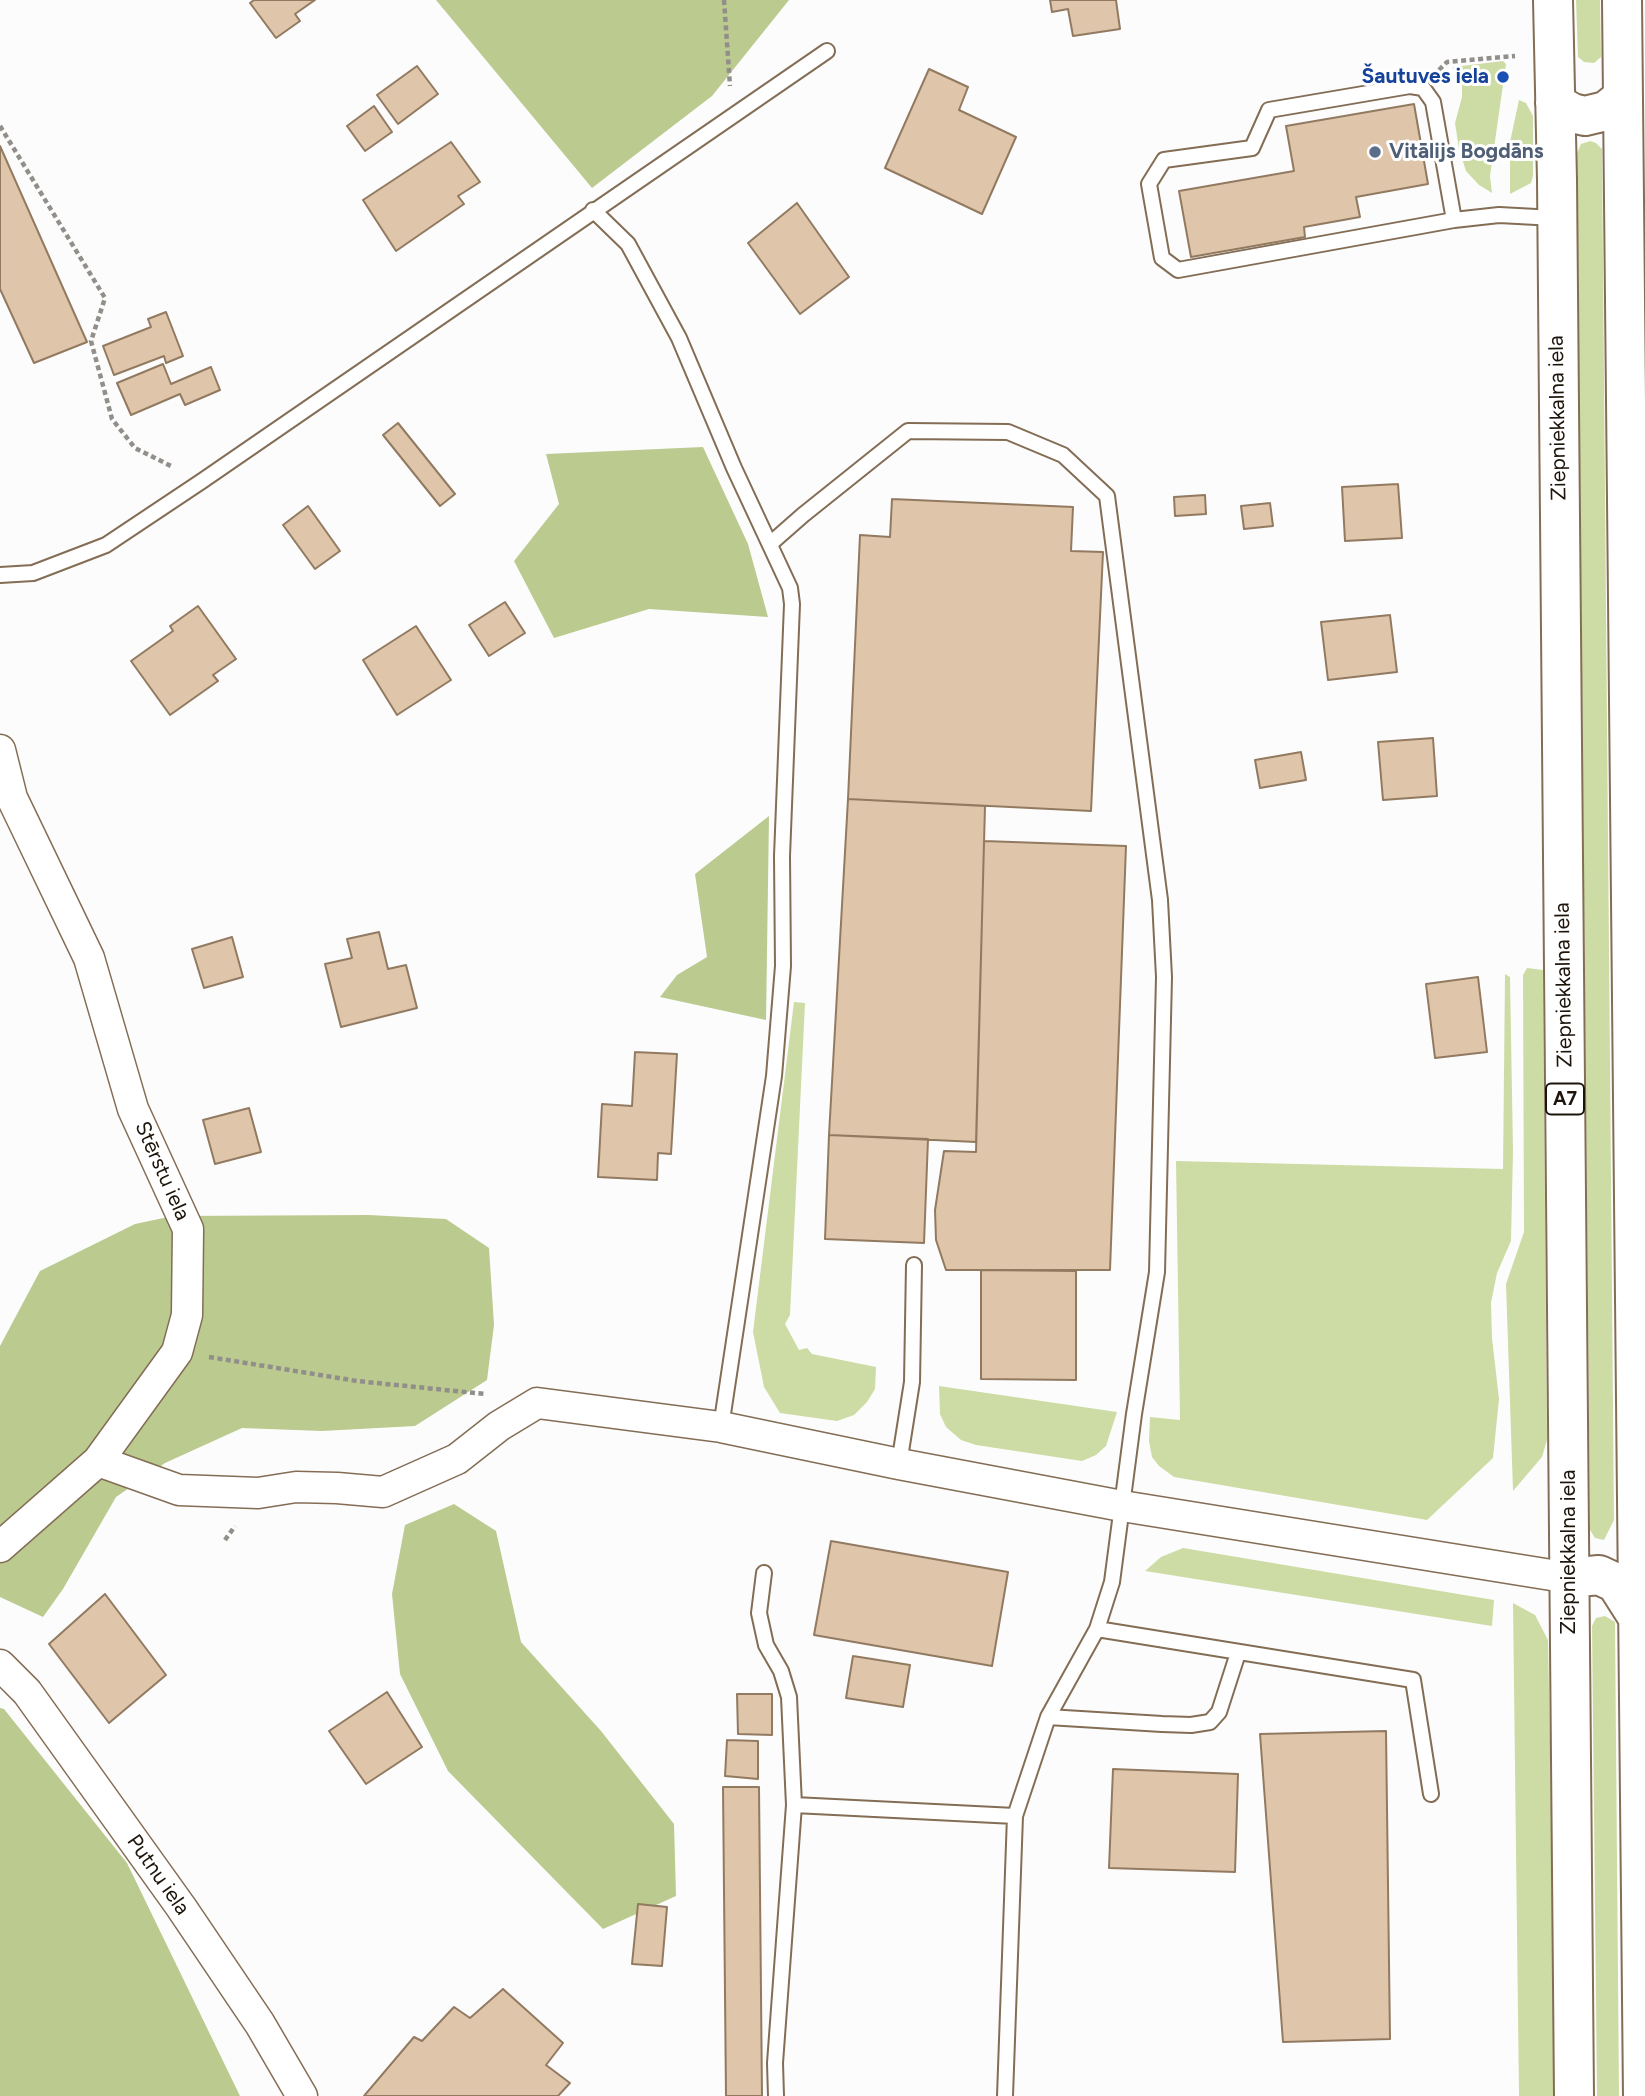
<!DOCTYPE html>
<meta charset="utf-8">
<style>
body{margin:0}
canvas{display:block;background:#fcfcfc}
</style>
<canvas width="1645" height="2096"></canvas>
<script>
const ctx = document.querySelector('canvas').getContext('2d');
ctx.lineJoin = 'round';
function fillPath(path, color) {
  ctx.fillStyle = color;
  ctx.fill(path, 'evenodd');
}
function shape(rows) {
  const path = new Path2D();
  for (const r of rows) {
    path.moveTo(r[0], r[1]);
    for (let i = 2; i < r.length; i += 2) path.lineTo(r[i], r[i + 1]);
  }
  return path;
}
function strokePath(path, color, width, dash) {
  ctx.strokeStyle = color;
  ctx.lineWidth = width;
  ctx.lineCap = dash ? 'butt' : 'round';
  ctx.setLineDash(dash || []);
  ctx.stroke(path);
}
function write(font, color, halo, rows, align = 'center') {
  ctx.font = font + ' Figtree,sans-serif';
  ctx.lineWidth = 6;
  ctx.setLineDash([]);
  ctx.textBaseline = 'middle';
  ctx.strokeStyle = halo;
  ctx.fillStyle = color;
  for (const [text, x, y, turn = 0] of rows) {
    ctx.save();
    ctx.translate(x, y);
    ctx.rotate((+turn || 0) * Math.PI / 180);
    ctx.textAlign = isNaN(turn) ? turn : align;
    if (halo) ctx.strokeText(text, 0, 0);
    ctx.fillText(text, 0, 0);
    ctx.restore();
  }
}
fillPath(shape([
 [1576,0,1600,0,1601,57,1594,63,1584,62,1578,57],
 [1503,61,1506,64,1490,176,1492,193,1479,185,1466,171,1459,149,1455,123,1462,97,1462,84,1453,67],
 [1519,100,1526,103,1533,116,1533,176,1531,183,1510,194,1510,142],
 [1590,141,1596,143,1602,149,1614,1520,1604,1540,1595,1538,1590,1530,1577,153,1581,144],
 [1527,968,1543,970,1547,1440,1542,1457,1513,1491,1506,1284,1524,1232,1523,975],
 [1505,974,1510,977,1513,1151,1511,1241,1497,1273,1491,1303,1492,1338,1499,1399,1493,1458,1427,1520,1174,1477,1159,1466,1152,1457,1149,1441,1150,1417,1180,1420,1176,1161,1503,1169],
 [794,1002,805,1003,790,1315,785,1324,799,1350,807,1348,812,1354,876,1367,875,1389,867,1402,854,1415,837,1421,780,1413,764,1387,753,1332],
 [939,1386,1117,1412,1106,1446,1096,1455,1082,1461,976,1445,961,1440,946,1427,940,1414],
 [1183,1548,1494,1600,1492,1626,1145,1571,1161,1557],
 [1513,1603,1535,1615,1548,1640,1557,2096,1519,2096],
 [1605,1616,1615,1622,1619,2096,1597,2096,1592,1626,1596,1618]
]), '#cddca4');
fillPath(shape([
 [436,0,789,0,712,96,592,188],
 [703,447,748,544,768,617,649,609,554,638,514,561,559,504,546,454],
 [769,816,766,1020,660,997,677,975,707,957,695,874],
 [369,1215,446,1219,489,1248,494,1325,487,1380,415,1426,322,1431,242,1428,165,1463,116,1497,63,1589,43,1617,0,1597,0,1346,40,1271,135,1224,173,1216],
 [454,1504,496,1531,521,1642,601,1731,674,1824,676,1896,603,1929,448,1771,400,1674,392,1594,405,1525],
 [0,1708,4,1709,127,1863,240,2096,0,2096]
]), '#bbca8f');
const building = shape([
 [254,0,315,0,295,14,300,21,276,38,250,3,254,0],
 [1050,0,1116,0,1120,29,1073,36,1068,9,1052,12,1050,0],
 [417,66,438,94,398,124,377,95,417,66],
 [929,69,968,87,959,110,1016,137,982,214,885,168,929,69],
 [1414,104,1428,184,1356,197,1360,217,1304,227,1305,237,1191,257,1179,191,1294,171,1286,126,1414,104],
 [374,106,392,132,365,151,347,126,374,106],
 [451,142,480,182,458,196,464,204,396,251,363,200,451,142],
 [0,146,87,342,34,363,0,289,0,146],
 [797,203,849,277,800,314,748,243,797,203],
 [166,312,183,356,166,363,164,356,114,375,103,346,151,327,148,319,166,312],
 [163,364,171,384,211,367,220,390,185,405,180,394,131,415,117,383,163,364],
 [398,423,455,494,440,506,383,435,398,423],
 [1398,484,1402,538,1345,541,1342,487,1398,484],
 [1205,495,1206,514,1175,516,1174,497,1205,495],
 [892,499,1073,507,1071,551,1103,552,1091,811,848,799,860,535,890,537,892,499],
 [1270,503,1273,526,1244,529,1241,506,1270,503],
 [308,506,340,551,315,569,283,525,308,506],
 [505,602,525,633,489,656,469,625,505,602],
 [198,606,236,659,213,675,218,681,170,715,131,661,173,631,170,626,198,606],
 [1390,615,1397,672,1328,680,1321,622,1390,615],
 [416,626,451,680,397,715,363,660,416,626],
 [1433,738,1437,796,1383,800,1378,742,1433,738],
 [1301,752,1306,780,1260,788,1255,760,1301,752],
 [848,799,985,806,976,1142,829,1135,848,799],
 [984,841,1126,846,1110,1270,946,1270,936,1240,935,1210,944,1151,976,1152,984,841],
 [379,932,388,969,406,965,417,1008,341,1027,325,964,352,958,347,939,379,932],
 [232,937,243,977,204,988,192,949,232,937],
 [1478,977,1487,1052,1435,1058,1426,984,1478,977],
 [635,1052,677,1054,671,1154,658,1153,657,1180,598,1177,602,1104,632,1106,635,1052],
 [249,1108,261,1152,215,1164,203,1120,249,1108],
 [829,1135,928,1139,924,1243,825,1239,829,1135],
 [981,1270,1076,1271,1076,1380,981,1379,981,1270],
 [831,1541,1008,1572,992,1666,814,1635,831,1541],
 [105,1594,166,1675,109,1723,49,1644,105,1594],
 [853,1656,910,1665,903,1707,846,1698,853,1656],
 [387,1692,422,1747,366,1784,329,1731,387,1692],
 [737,1694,772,1694,772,1735,738,1734,737,1694],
 [1386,1731,1390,2039,1283,2042,1260,1734,1386,1731],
 [727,1740,758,1741,758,1779,725,1776,727,1740],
 [1113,1769,1238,1774,1235,1872,1109,1868,1113,1769],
 [723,1787,759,1787,762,2096,726,2096,723,1787],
 [638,1904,667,1907,662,1966,632,1964,638,1904],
 [503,1989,563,2043,546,2065,570,2083,558,2096,364,2096,414,2037,422,2041,454,2007,470,2018,503,1989]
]);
fillPath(building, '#dfc5aa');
strokePath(building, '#927a61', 2);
const service = shape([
 [1410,86,1423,88,1433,102,1454,220,1178,270,1162,258,1149,184,1164,160,1252,148,1269,110,1410,86],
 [593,210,628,244,679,338,734,468,790,588,792,604,782,856,783,966,774,1076,721,1427],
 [1454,220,1499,215,1555,218],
 [770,544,803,515,908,431,1008,432,1063,455,1107,496,1160,900,1164,977,1157,1272,1134,1414,1112,1582,1097,1629,1048,1717,1015,1816,794,1805,775,2063,776,2096],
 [0,575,33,573,106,545,202,481,827,51],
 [899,1464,912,1382,914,1265],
 [764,1573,759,1613,766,1645,781,1671,789,1697,794,1805],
 [1097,1629,1413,1680,1431,1794],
 [1048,1717,1162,1724,1191,1725,1210,1722,1219,1712,1238,1653],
 [1005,2096,1015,1816]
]);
const minor = shape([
 [0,750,12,798,89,958,133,1109,188,1229,187,1315,177,1352,98,1461,0,1547],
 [98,1461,179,1490,258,1493,296,1487,337,1488,383,1492,457,1459,499,1426,537,1403,721,1427,899,1464,1122,1506,1570,1578],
 [0,1665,27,1692,181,1907,260,2024,302,2096]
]);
const trunk = shape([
 [1553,0,1557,180,1574,2096],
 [1622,0,1643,2096],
 [1555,103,1572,113,1585,116,1606,111,1622,98],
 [1570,1578,1599,1575,1616,1583,1637,1616]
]);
strokePath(service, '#846d55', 18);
strokePath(minor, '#846d55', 33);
strokePath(trunk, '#846d55', 42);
strokePath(shape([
 [724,0,730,86],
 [1439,70,1447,62,1515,56],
 [0,126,105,298,91,341,112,419,135,448,173,467],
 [209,1357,357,1381,485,1394],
 [225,1540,235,1526]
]), '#928e89', 4.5, [5, 3.5]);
strokePath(service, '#fff', 14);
strokePath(minor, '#fff', 30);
strokePath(trunk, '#fff', 38);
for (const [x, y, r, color] of [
 [1503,77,7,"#1a4fb4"],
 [1375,152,7,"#5c6f8a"]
]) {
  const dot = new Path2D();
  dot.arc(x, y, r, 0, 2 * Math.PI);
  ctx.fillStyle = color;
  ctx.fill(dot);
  strokePath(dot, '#fff', 2.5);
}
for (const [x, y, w] of [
 [1565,1099,38]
]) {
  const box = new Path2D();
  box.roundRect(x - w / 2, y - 15.5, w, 31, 5);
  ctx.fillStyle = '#fff';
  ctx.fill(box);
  strokePath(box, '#1d150b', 2);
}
write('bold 19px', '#1d150b', null, [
 ["A7",1565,1099]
]);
write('bold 21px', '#164399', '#fff', [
 ["Šautuves iela",1489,77]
], 'right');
write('bold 21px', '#4e5e75', '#fff', [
 ["Vitālijs Bogdāns",1389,152]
], 'left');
write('21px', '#1d150b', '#fff', [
 ["Ziepniekkalna iela",1558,418,-91],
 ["Ziepniekkalna iela",1564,985,-91],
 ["Stērstu iela",162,1171,66],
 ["Ziepniekkalna iela",1569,1552,-90],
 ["Putnu iela",158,1875,55]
]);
</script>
